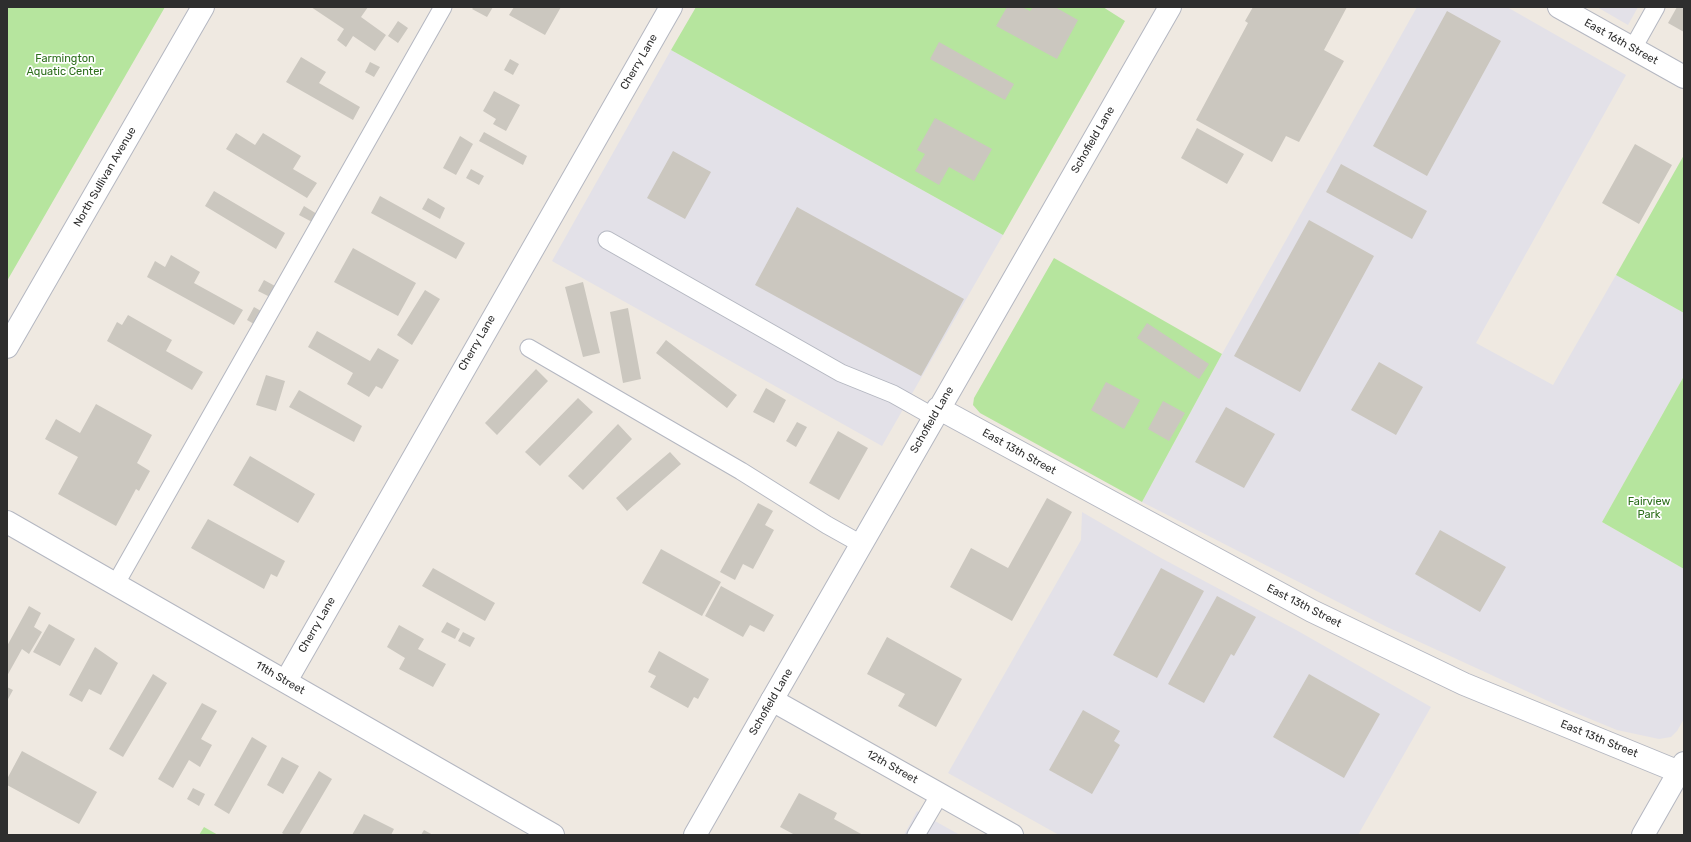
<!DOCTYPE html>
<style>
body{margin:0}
#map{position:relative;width:1691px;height:842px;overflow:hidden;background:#efe9e1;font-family:Rubik,sans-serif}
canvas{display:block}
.frame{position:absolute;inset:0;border:8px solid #2e2e2e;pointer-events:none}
</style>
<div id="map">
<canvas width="1691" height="842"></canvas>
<div class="frame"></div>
</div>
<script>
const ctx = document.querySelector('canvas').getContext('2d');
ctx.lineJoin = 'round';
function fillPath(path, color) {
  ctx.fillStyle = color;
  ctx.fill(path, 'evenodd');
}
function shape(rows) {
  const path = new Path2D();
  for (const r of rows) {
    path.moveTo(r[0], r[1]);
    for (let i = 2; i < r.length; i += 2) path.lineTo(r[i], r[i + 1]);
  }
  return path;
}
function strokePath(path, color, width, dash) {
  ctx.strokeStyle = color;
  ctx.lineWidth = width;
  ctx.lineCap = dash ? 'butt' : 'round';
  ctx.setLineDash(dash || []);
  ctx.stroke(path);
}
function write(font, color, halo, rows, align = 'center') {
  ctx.font = font + ' Rubik,sans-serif';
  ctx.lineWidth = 3.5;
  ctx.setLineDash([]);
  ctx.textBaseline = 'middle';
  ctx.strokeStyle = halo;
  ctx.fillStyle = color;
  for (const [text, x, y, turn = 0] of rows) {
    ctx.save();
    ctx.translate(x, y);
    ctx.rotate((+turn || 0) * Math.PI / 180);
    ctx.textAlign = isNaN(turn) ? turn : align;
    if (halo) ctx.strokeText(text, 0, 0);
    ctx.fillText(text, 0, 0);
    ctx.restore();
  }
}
fillPath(shape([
 [1417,7,1507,7,1626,75,1476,343,1553,385,1616,275,1684,313,1684,376,1602,522,1684,569,1684,719,1677,731,1671,737,1659,739,1617,730,1561,707,1387,627,1142,502,1222,354],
 [1597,7,1638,7,1628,25],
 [671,50,1003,235,882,446,552,261],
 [1082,512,1161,558,1298,631,1431,707,1358,835,1059,835,948,773,1081,540],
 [917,811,960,835,904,835]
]), '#e3e1e8');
fillPath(shape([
 [7,7,165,7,7,281],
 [696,7,1103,7,1125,21,1003,235,671,50],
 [1684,155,1684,313,1616,275],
 [1054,258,1222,354,1142,502,980,413,973,405,974,398],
 [1684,376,1684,569,1602,522],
 [204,827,218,835,199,835]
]), '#b6e59e');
fillPath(shape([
 [311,7,368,7,361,17,386,35,375,51,353,36,346,47,337,40,344,29],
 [474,7,493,7,487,17,472,9],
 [514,7,561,7,545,35,509,15],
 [1007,7,1022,7,1030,11,1033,7,1055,7,1078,20,1057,59,996,26],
 [1253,7,1347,7,1324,50,1344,61,1299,142,1286,136,1272,162,1196,120,1248,23,1245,21],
 [1677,7,1684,7,1684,32,1668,23],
 [1447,11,1501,41,1427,176,1373,146],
 [398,21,408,28,398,43,388,36],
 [939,42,1014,84,1005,100,930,59],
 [301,57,326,72,319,83,360,107,353,120,286,82],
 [510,59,519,64,513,75,504,70],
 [370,62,380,67,374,77,365,72],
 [494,91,520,105,506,131,493,124,496,119,483,111],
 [935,118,992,149,974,181,949,167,939,185,915,171,925,154,917,150],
 [1197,128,1244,154,1227,184,1181,158],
 [484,132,527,156,523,165,479,141],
 [236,133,255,145,263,133,301,156,293,169,317,183,307,198,226,149],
 [460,136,473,144,456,175,443,168],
 [1635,144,1672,165,1639,224,1602,203],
 [673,151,711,172,685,219,647,198],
 [1341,164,1427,211,1412,239,1326,192],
 [471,169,484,176,479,185,466,178],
 [214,191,285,233,276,249,205,206],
 [380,196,465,243,456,259,371,213],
 [428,198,445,208,440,219,422,209],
 [304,206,317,214,312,222,299,215],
 [797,207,964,299,921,376,755,285],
 [1309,220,1374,256,1300,392,1234,356],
 [353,248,416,283,398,316,334,282],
 [171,255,200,272,194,283,243,310,234,325,147,277,155,261,165,267],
 [264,280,275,286,270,297,258,291],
 [583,282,600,353,583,357,565,287],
 [425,290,440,299,412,345,397,335],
 [254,307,261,311,254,324,247,320],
 [628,308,641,379,623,383,610,312],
 [128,315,172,340,166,351,203,372,192,390,107,341,117,322,122,325],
 [1147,323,1209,364,1199,379,1137,338],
 [317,331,370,361,378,348,399,360,382,389,376,386,369,397,347,384,353,373,308,347],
 [666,340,737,395,727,408,656,353],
 [1379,362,1423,387,1396,435,1351,410],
 [536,369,548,381,497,435,485,423],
 [266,375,285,381,276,411,256,405],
 [1106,382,1140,400,1124,429,1091,410],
 [766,388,786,400,774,423,753,412],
 [299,390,362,426,354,442,289,407],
 [578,398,593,412,540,466,525,452],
 [1163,401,1185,413,1169,441,1148,429],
 [96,404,152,435,137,463,150,471,139,491,136,489,116,526,58,494,78,457,45,439,56,419,80,433],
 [1226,407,1275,434,1244,488,1195,462],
 [797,422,807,427,796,447,786,441],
 [618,424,632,439,583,490,568,476],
 [838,431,868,448,839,500,809,483],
 [670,452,681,464,627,511,616,498],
 [250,456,315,494,298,523,233,485],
 [1047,498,1072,512,1012,621,950,587,971,548,1008,568],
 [758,503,773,511,765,525,774,530,753,569,743,564,735,580,720,572],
 [208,519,285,561,277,577,271,574,264,589,191,548],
 [1440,530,1506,567,1480,612,1415,574],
 [661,549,721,582,702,616,642,583],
 [433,568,495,603,485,621,422,586],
 [1161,568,1204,591,1157,678,1113,655],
 [721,586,774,615,764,632,750,625,743,637,705,616],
 [1217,596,1256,617,1234,656,1231,654,1204,703,1168,684],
 [29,606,41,613,34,627,42,632,29,654,22,649,7,676,7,646],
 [447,622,460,629,455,639,441,632],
 [49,624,75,639,60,666,33,652],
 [399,625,424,639,418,649,446,664,433,687,399,669,405,658,387,647],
 [463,632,475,638,470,647,458,641],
 [887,637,962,679,936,727,898,706,905,694,867,674],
 [95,647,118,663,101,695,89,689,82,702,69,695],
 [659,651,709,679,698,699,694,697,688,708,650,687,656,676,648,672],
 [153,674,167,683,123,757,109,749],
 [1309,674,1380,714,1344,778,1273,737],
 [7,687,13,690,7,701],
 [202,703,217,711,201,739,212,745,200,767,189,760,173,788,158,779],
 [1083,710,1120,731,1114,741,1120,745,1092,794,1049,770],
 [252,737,267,746,229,814,214,805],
 [22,751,97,792,79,824,7,785,7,779],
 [282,757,299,766,283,794,267,785],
 [319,771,332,779,299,835,285,835,282,833],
 [193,788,205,794,199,806,187,799],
 [799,793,837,813,834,819,863,835,795,835,780,827],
 [364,814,394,829,391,835,352,835],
 [424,830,433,835,421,835]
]), '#cbc7bf');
const service = shape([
 [1633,48,1656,7],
 [607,240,841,373,893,394,934,417],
 [529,348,741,471,827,525,861,544],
 [115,585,443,7],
 [916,835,940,794]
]);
const minor = shape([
 [1559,7,1684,77],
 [938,408,1312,611,1464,684,1684,774],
 [7,522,553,835],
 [286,681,671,7],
 [1012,835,772,700,1170,7]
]);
const tertiary = shape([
 [695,835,772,700],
 [1643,835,1684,763]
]);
const secondary = shape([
 [7,347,203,7]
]);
strokePath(service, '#b4b7c1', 19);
strokePath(minor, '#b4b7c1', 24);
strokePath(tertiary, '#b4b7c1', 24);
strokePath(secondary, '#b4b7c1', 24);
strokePath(service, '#fff', 17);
strokePath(minor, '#fff', 22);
strokePath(tertiary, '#fff', 22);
strokePath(secondary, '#fff', 22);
write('11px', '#2e2e2e', '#fff', [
 ["East 16th Street",1621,42,29],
 ["Cherry Lane",639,62,-60],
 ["Schofield Lane",1093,140,-60],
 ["North Sullivan Avenue",105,177,-60],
 ["Cherry Lane",477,343,-60],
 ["Schofield Lane",932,420,-60],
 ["East 13th Street",1019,452,29],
 ["East 13th Street",1304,606,27],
 ["Cherry Lane",317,625,-60],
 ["11th Street",280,678,30],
 ["Schofield Lane",771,702,-60],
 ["East 13th Street",1599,739,22],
 ["12th Street",892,767,29]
]);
write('11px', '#2c6e1b', '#fff', [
 ["Farmington",65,59],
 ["Aquatic Center",65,72],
 ["Fairview",1649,502],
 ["Park",1649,515]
]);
</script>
